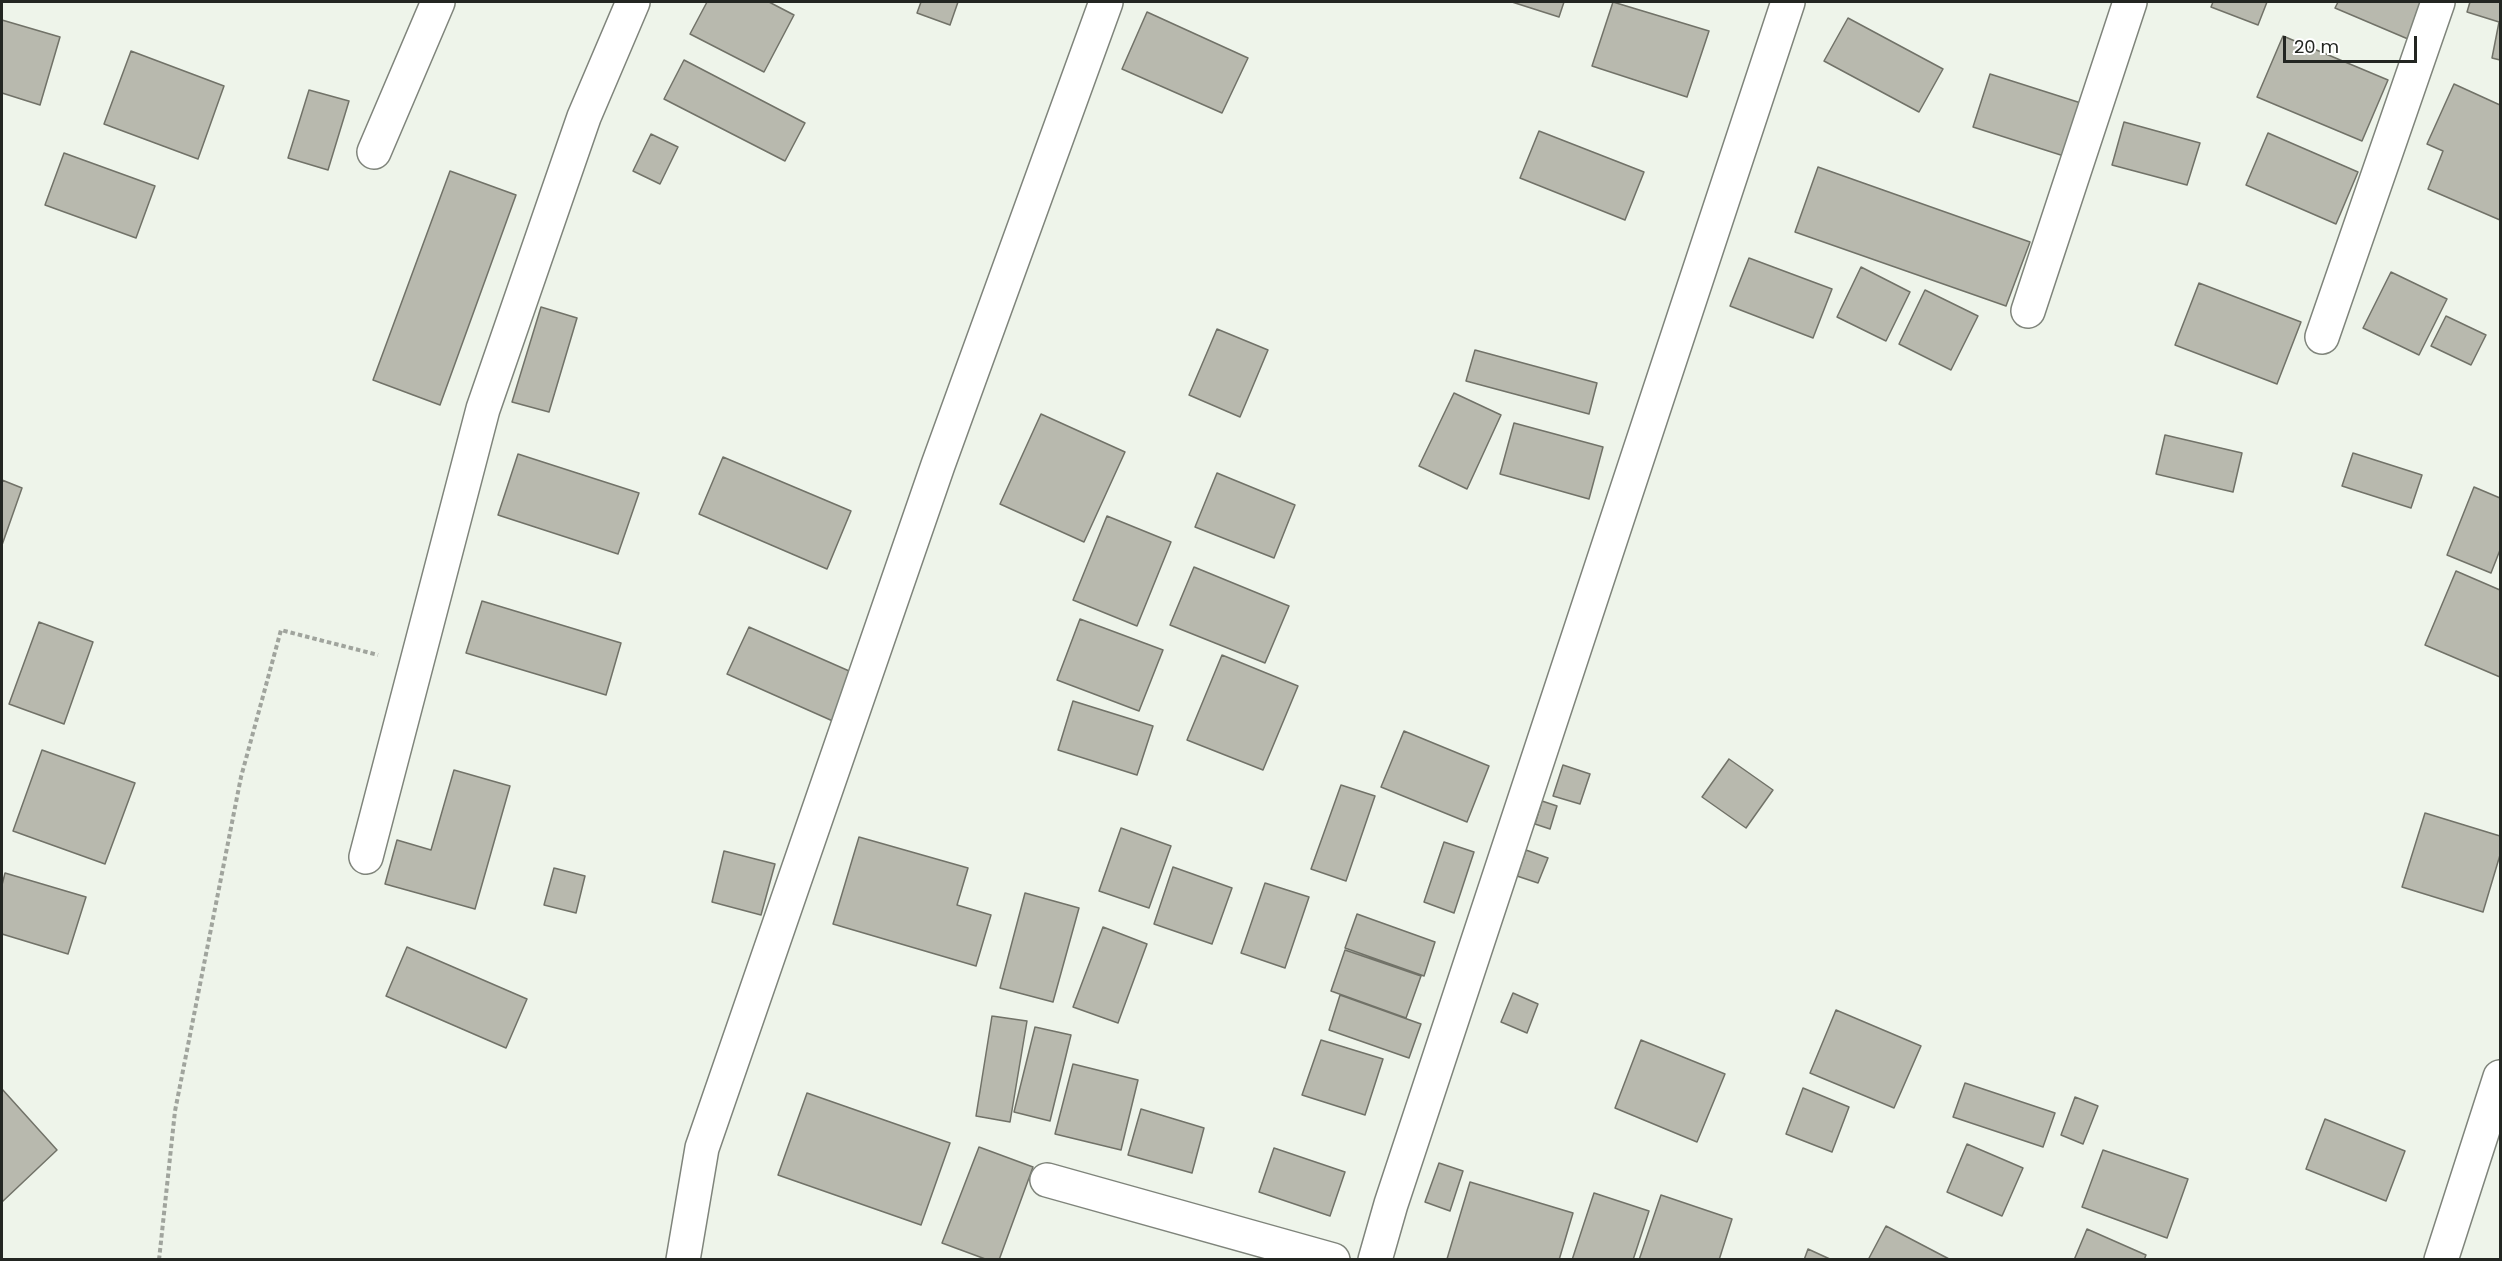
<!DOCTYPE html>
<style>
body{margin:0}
#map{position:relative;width:2502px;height:1261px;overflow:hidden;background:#eef4ea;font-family:Poppins,sans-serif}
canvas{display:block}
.frame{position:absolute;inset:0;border:3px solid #232622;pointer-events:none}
.scale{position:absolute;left:2283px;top:36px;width:134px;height:27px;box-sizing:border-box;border:3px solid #232622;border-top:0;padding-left:8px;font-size:18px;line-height:21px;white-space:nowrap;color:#232622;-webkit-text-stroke:4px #fff;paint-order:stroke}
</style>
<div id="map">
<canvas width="2502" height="1261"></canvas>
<div class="frame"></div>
<div class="scale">20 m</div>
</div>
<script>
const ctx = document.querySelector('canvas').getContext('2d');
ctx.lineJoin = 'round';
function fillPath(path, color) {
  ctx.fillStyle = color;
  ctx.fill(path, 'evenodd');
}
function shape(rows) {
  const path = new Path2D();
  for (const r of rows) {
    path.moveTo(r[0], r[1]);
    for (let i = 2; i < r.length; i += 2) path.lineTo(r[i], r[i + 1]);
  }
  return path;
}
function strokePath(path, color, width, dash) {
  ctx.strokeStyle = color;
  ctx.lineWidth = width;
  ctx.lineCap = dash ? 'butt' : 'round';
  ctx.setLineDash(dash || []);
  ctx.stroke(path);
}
const building = shape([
 [707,2,769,2,794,15,764,72,690,34,707,2],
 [921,2,958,2,950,25,917,13,921,2],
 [1512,2,1564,2,1559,17,1512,2],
 [1613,2,1709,31,1687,97,1592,66,1613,2],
 [2213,2,2267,2,2258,25,2211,7,2213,2],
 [2338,2,2424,2,2408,39,2335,8,2338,2],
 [2470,2,2500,2,2500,60,2492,58,2499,22,2467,12,2470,2],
 [1147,12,1248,58,1222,113,1122,69,1147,12],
 [1848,18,1943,69,1919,112,1824,61,1848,18],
 [2,20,60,37,40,105,2,93,2,20],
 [2283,36,2388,80,2362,141,2257,97,2283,36],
 [131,51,224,86,198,159,104,124,131,51],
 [684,60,805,123,785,161,664,99,684,60],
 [1990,74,2084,104,2067,157,1973,127,1990,74],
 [2454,84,2500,105,2500,220,2428,189,2443,151,2427,144,2454,84],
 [309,90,349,101,328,170,288,158,309,90],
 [2124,122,2200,143,2187,185,2112,165,2124,122],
 [1539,131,1644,172,1625,220,1520,178,1539,131],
 [2268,133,2358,172,2336,224,2246,185,2268,133],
 [651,134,678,147,660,184,633,171,651,134],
 [64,153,155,186,136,238,45,205,64,153],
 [1818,167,2030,242,2006,306,1795,232,1818,167],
 [450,171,516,195,440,405,373,380,450,171],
 [1749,258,1832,289,1813,338,1730,306,1749,258],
 [1861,267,1910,292,1886,341,1837,317,1861,267],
 [2391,272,2447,299,2419,355,2363,328,2391,272],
 [2199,283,2301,322,2277,384,2175,345,2199,283],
 [1925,290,1978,316,1951,370,1899,344,1925,290],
 [541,307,577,318,549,412,512,402,541,307],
 [2446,316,2486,335,2471,365,2431,346,2446,316],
 [1217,329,1268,350,1240,417,1189,395,1217,329],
 [1475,350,1597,383,1589,414,1466,381,1475,350],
 [1454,393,1501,415,1467,489,1419,466,1454,393],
 [1041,414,1125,452,1084,542,1000,504,1041,414],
 [1514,423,1603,447,1589,499,1500,474,1514,423],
 [2165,435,2242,453,2233,492,2156,474,2165,435],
 [2353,453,2422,475,2411,508,2342,486,2353,453],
 [518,454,639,493,618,554,498,515,518,454],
 [723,457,851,511,827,569,699,514,723,457],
 [1217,473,1295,505,1274,558,1195,527,1217,473],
 [2,480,22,488,2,545,2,480],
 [2474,487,2500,498,2500,550,2491,573,2447,555,2474,487],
 [1107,516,1171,542,1137,626,1073,600,1107,516],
 [1194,567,1289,606,1265,663,1170,625,1194,567],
 [2456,571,2500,590,2500,677,2425,645,2456,571],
 [482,601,621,643,606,695,466,653,482,601],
 [1080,619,1163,650,1139,711,1057,680,1080,619],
 [39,622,93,642,64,724,9,704,39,622],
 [749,627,856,674,835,722,727,674,749,627],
 [1222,655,1298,686,1263,770,1187,740,1222,655],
 [1073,701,1153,726,1137,775,1058,750,1073,701],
 [1404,731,1489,766,1467,822,1381,787,1404,731],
 [42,750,135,783,105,864,13,831,42,750],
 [1729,759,1773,790,1746,828,1702,797,1729,759],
 [1563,765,1590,774,1580,804,1553,796,1563,765],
 [454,770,510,786,475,909,385,884,397,840,431,850,454,770],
 [1341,785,1375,796,1346,881,1311,869,1341,785],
 [1542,801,1557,806,1550,829,1535,824,1542,801],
 [2425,813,2500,836,2500,855,2483,912,2402,887,2425,813],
 [1121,828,1171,846,1149,908,1099,891,1121,828],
 [859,837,968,868,957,905,991,915,976,966,833,924,859,837],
 [1444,842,1474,852,1454,913,1424,902,1444,842],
 [1526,850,1548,858,1538,883,1517,876,1526,850],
 [724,851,775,864,761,915,712,902,724,851],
 [1173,867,1232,888,1212,944,1154,924,1173,867],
 [554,868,585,876,576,913,544,905,554,868],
 [5,873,86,897,68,954,2,934,2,885,5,873],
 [1265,883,1309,897,1285,968,1241,953,1265,883],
 [1025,893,1079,908,1053,1002,1000,988,1025,893],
 [1357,914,1435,942,1424,976,1345,948,1357,914],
 [1103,927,1147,944,1118,1023,1073,1007,1103,927],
 [407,947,527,999,506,1048,386,996,407,947],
 [1345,950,1421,976,1406,1018,1331,991,1345,950],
 [1513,993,1538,1004,1527,1033,1501,1022,1513,993],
 [1340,995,1421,1024,1409,1058,1329,1030,1340,995],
 [1836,1010,1921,1046,1894,1108,1810,1073,1836,1010],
 [992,1016,1027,1021,1010,1122,976,1116,992,1016],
 [1035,1027,1071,1035,1050,1121,1014,1112,1035,1027],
 [1321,1040,1383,1059,1365,1115,1302,1095,1321,1040],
 [1641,1040,1725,1074,1697,1142,1615,1108,1641,1040],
 [1073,1064,1138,1080,1121,1150,1055,1134,1073,1064],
 [1965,1083,2055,1113,2043,1147,1953,1117,1965,1083],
 [1803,1088,1849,1107,1832,1152,1786,1134,1803,1088],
 [2,1089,57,1150,2,1202,2,1089],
 [807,1093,950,1143,921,1225,778,1175,807,1093],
 [2075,1097,2098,1106,2083,1144,2061,1135,2075,1097],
 [1141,1109,1204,1128,1192,1173,1128,1155,1141,1109],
 [2325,1119,2405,1151,2386,1201,2306,1169,2325,1119],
 [1967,1144,2023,1168,2002,1216,1947,1192,1967,1144],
 [979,1147,1033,1167,999,1260,988,1260,942,1243,979,1147],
 [1274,1148,1345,1172,1330,1216,1259,1192,1274,1148],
 [2103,1150,2188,1179,2167,1238,2082,1207,2103,1150],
 [1439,1163,1463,1171,1450,1211,1425,1202,1439,1163],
 [1470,1182,1573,1213,1559,1260,1447,1259,1470,1182],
 [1594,1193,1649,1211,1633,1260,1572,1260,1594,1193],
 [1661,1195,1732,1219,1719,1260,1639,1260,1661,1195],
 [1886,1226,1951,1260,1868,1260,1886,1226],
 [2087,1229,2146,1255,2144,1260,2074,1260,2087,1229],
 [1808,1249,1832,1260,1804,1260,1808,1249]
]);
fillPath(building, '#b8b9ae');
strokePath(building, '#717268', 1.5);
const minor = shape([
 [374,152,438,2],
 [2028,311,2130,2],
 [2322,337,2438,2],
 [366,857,483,409,584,117,633,2],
 [1047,1180,1333,1260],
 [683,1260,702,1148,938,465,1106,2],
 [1375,1260,1391,1204,1788,2],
 [2441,1260,2500,1077]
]);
strokePath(minor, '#7f847b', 36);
strokePath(shape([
 [159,1260,175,1111,241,777,281,630,378,655]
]), '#a0a49d', 4, [4.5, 3]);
strokePath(minor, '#fff', 33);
</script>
